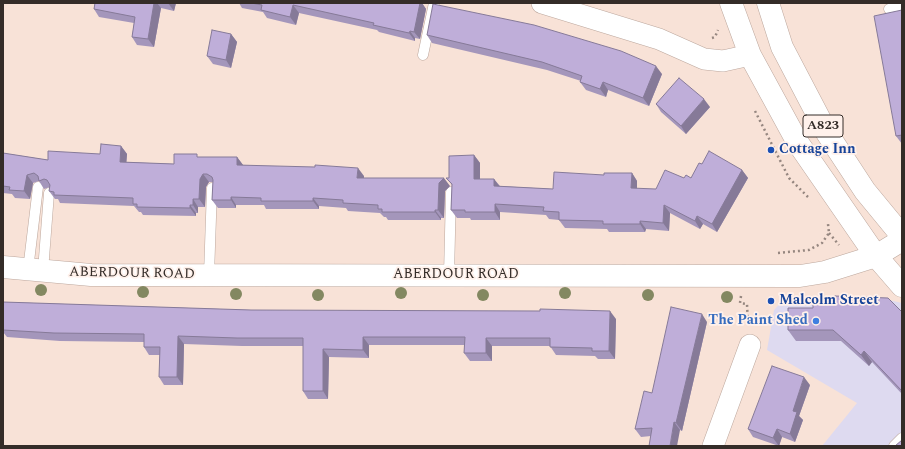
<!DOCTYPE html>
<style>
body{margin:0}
#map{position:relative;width:905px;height:449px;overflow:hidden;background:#f8e2d7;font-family:Spectral,serif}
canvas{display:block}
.frame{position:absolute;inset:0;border:4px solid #342c28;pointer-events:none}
</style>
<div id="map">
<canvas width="905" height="449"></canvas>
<div class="frame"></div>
</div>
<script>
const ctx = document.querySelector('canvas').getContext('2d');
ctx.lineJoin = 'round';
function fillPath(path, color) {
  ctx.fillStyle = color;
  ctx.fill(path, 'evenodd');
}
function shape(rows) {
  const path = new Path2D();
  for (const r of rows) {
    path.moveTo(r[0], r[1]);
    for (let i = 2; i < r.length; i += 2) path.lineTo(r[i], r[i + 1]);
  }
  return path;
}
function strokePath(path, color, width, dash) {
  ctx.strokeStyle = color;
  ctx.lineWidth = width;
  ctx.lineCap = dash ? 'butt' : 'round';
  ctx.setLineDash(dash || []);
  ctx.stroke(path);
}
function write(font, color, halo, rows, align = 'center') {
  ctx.font = font + ' Spectral,serif';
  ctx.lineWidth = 3.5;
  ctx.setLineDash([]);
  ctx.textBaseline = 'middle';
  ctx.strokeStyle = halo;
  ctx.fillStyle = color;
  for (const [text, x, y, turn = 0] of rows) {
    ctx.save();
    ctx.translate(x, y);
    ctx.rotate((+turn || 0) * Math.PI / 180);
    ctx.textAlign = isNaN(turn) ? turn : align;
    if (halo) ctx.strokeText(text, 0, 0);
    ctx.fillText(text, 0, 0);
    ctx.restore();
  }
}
fillPath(shape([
 [872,296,902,303,902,446,822,446,857,403,767,350,774,310,784,299]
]), '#dedaf0');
const service = shape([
 [889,9,902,7],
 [423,55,434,3],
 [28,270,38,187],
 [43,271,49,193],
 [209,275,212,188],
 [449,275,451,192],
 [894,446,902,438]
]);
const minor = shape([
 [542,3,659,39,704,59,723,61,750,55],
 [713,446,750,345]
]);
const secondary = shape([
 [3,267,91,275,800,276,825,272,876,256,902,240]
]);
const primary = shape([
 [731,3,750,55,798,143,876,256,902,286],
 [768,3,782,47,827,133,865,191,902,236]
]);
strokePath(service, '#bca79d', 11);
strokePath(minor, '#bca79d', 22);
strokePath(secondary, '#bca79d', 23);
strokePath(primary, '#bca79d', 23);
strokePath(shape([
 [712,38,715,37,718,30],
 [755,111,789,178,809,198],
 [829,233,839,245],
 [778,253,809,250,822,243,829,233,828,224],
 [741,296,740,303,747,304,748,325]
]), '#968780', 2.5, [2, 3]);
strokePath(service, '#fff', 10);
strokePath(minor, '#fff', 21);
strokePath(secondary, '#fff', 22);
strokePath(primary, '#fff', 22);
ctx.fillStyle = '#838861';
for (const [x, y] of [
 [41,290],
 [143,292],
 [401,293],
 [565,293],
 [236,294],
 [318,295],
 [483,295],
 [648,295],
 [727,297]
]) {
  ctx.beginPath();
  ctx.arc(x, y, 6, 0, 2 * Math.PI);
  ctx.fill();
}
fillPath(shape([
 [95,3,176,3,174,11,161,8,154,47,137,45,132,37,134,23,99,17,94,9],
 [239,3,422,3,426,9,420,39,415,38,415,41,379,32,377,30,299,13,296,25,267,18,263,12,242,8],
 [902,10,902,144,896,136],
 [231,34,237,42,231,68,213,64,207,56],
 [427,35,662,74,649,106,608,90,606,97,586,90,580,82,581,81,547,70,432,43],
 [656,104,710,107,686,134,661,112],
 [121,146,127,154,126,162,174,164,199,157,237,157,243,165,364,176,364,178,450,186,445,191,444,218,441,218,441,220,388,220,386,217,384,217,380,213,348,211,346,208,319,206,319,209,266,209,264,205,236,205,236,208,218,208,212,200,213,182,209,182,206,187,205,207,198,207,198,213,196,213,196,216,143,215,141,212,139,212,134,206,60,203,58,199,55,199,49,191,50,187,44,189,39,181,33,183,30,199,15,198,12,194,3,193,3,153,48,160,100,154],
 [474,155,480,163,480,179,494,179,500,186,553,189,604,175,632,173,637,181,637,189,656,189,684,178,691,178,702,164,742,170,748,178,717,232,703,224,700,229,670,213,669,231,646,229,645,232,609,232,607,229,565,228,559,220,549,219,546,215,500,212,500,220,471,220,470,218,457,218,451,210,452,185,446,178,449,178],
 [3,302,251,310,616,319,615,359,598,359,595,356,556,355,550,346,492,346,492,361,470,361,464,353,465,345,369,345,369,358,329,357,328,399,308,399,303,391,303,346,242,346,184,344,183,385,164,385,159,377,160,355,149,355,144,347,144,342,60,341,7,337,3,332],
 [813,308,902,312,902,394,872,362,869,366,841,341,796,341,788,330],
 [707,322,682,431,680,430,651,436,641,437,635,429,652,393],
 [810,385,799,416,803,420,795,442,782,437,779,446,753,437,748,429]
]), '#a496bb');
fillPath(shape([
 [154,3,157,3,161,8,154,47,148,39],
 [168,3,176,3,174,11],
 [420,3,422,3,426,9,420,39,414,32],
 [293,5,299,13,296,25,290,17],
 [410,31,415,38,415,41,409,33],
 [231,34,237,42,231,68,226,60],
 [656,66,662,74,649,106,643,98],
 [603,82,608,90,606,97,600,89],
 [704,99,710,107,686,134,681,126],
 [121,146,127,154,126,170,120,162],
 [474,155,480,163,480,187,474,179],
 [237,157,243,165,243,173,237,165],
 [358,168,364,176,363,186,357,178],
 [742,170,748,178,717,232,712,224],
 [632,173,637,181,637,196,631,188],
 [203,174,209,182,206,187,205,207,199,199,200,179],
 [27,175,33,183,30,199,24,191],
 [444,178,450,186,445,191,444,218,438,210,439,183],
 [494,179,500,187,494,186],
 [231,197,236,205,236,208,231,200],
 [313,198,319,206,319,209,313,201],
 [193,199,198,207,198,213,193,205],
 [495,204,500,212,500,220,495,212],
 [190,205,196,213,196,216,190,208],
 [664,205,670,213,669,231,663,223],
 [435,210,441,218,441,220,435,212],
 [697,216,703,224,700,229,695,221],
 [640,221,646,229,645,232,640,224],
 [610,311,616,319,615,359,609,351],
 [702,314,707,322,682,431,676,423],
 [178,336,184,344,183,385,177,377],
 [363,337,369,345,369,358,363,350],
 [486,338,492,346,492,361,486,353],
 [323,349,329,357,328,399,323,391],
 [864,351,872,362,869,366,861,355],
 [804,377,810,385,799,416,803,420,795,442,790,434,793,411],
 [674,422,680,430,677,446,670,446],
 [777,429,782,437,779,446,773,438]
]), '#867a98');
const building = shape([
 [95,3,154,3,148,39,132,37,135,17,94,9,95,3],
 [251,3,420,3,414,32,410,31,409,33,373,25,374,23,293,5,290,17,261,10,262,5,251,3],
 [433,4,534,25,621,51,656,66,643,98,603,82,600,89,580,82,582,76,542,62,427,35,433,4],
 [902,10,902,135,896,136,874,16,902,10],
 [212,30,231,34,226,60,207,56,212,30],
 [679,78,704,99,681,126,656,104,679,78],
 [101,144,121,146,120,162,174,164,174,154,197,154,197,157,237,157,237,165,315,167,315,165,358,168,357,178,444,178,439,183,438,210,435,210,435,212,382,212,382,209,378,209,378,205,343,203,343,200,313,198,313,201,261,201,261,198,231,197,231,200,212,200,213,180,212,177,207,174,203,174,200,179,199,199,193,199,193,205,190,205,190,208,137,207,137,204,133,204,133,198,54,195,54,192,49,191,50,185,47,180,44,179,39,181,38,176,34,173,27,175,24,191,9,190,10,187,3,186,3,153,48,160,48,151,100,154,101,144],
 [709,151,742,170,712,224,697,216,695,221,664,205,663,223,640,221,640,224,603,224,603,221,559,220,559,212,543,211,544,207,495,204,495,212,465,212,465,210,451,210,452,184,446,178,449,178,449,156,474,155,474,179,494,179,494,186,553,189,554,172,604,175,604,173,632,173,631,188,656,189,665,170,684,178,686,175,691,178,699,163,702,164,709,151],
 [835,296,888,298,902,312,902,391,864,351,861,355,833,330,788,330,788,308,813,308,813,303,833,303,835,296],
 [3,302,251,310,540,311,540,309,610,311,609,351,592,351,592,348,550,347,550,338,486,338,486,353,464,353,465,337,363,337,363,350,323,349,323,391,303,391,303,338,237,338,178,336,177,377,159,377,160,347,144,347,144,334,54,333,3,330,3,302],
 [671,307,702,314,676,423,674,422,670,446,649,446,652,428,635,429,644,391,652,393,671,307],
 [772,366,804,377,793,411,797,412,790,434,777,429,773,438,748,429,772,366],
 [902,440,902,446,895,446,902,440]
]);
fillPath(building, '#bfaed9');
strokePath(building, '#867a98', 1);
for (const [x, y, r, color] of [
 [771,150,4,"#1a4fb4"],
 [771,301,4,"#1a4fb4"],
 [816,321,4,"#3f7fe0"]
]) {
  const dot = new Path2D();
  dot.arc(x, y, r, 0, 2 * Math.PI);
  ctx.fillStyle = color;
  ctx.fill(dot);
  strokePath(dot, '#fff1eb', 1.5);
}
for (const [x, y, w] of [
 [823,126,40]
]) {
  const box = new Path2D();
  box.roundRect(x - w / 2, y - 11, w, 22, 3);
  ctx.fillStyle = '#fff1eb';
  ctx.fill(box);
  strokePath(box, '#342c28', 1);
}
write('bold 13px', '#342c28', null, [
 ["A823",823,126]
]);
write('bold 14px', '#164399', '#fff1eb', [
 ["Cottage Inn",779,150],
 ["Malcolm Street",779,301]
], 'left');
write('14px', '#342c28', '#fff1eb', [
 ["ABERDOUR ROAD",132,274,1],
 ["ABERDOUR ROAD",456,275]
]);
write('bold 14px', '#366cbe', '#fff1eb', [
 ["The Paint Shed",808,321]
], 'right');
</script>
